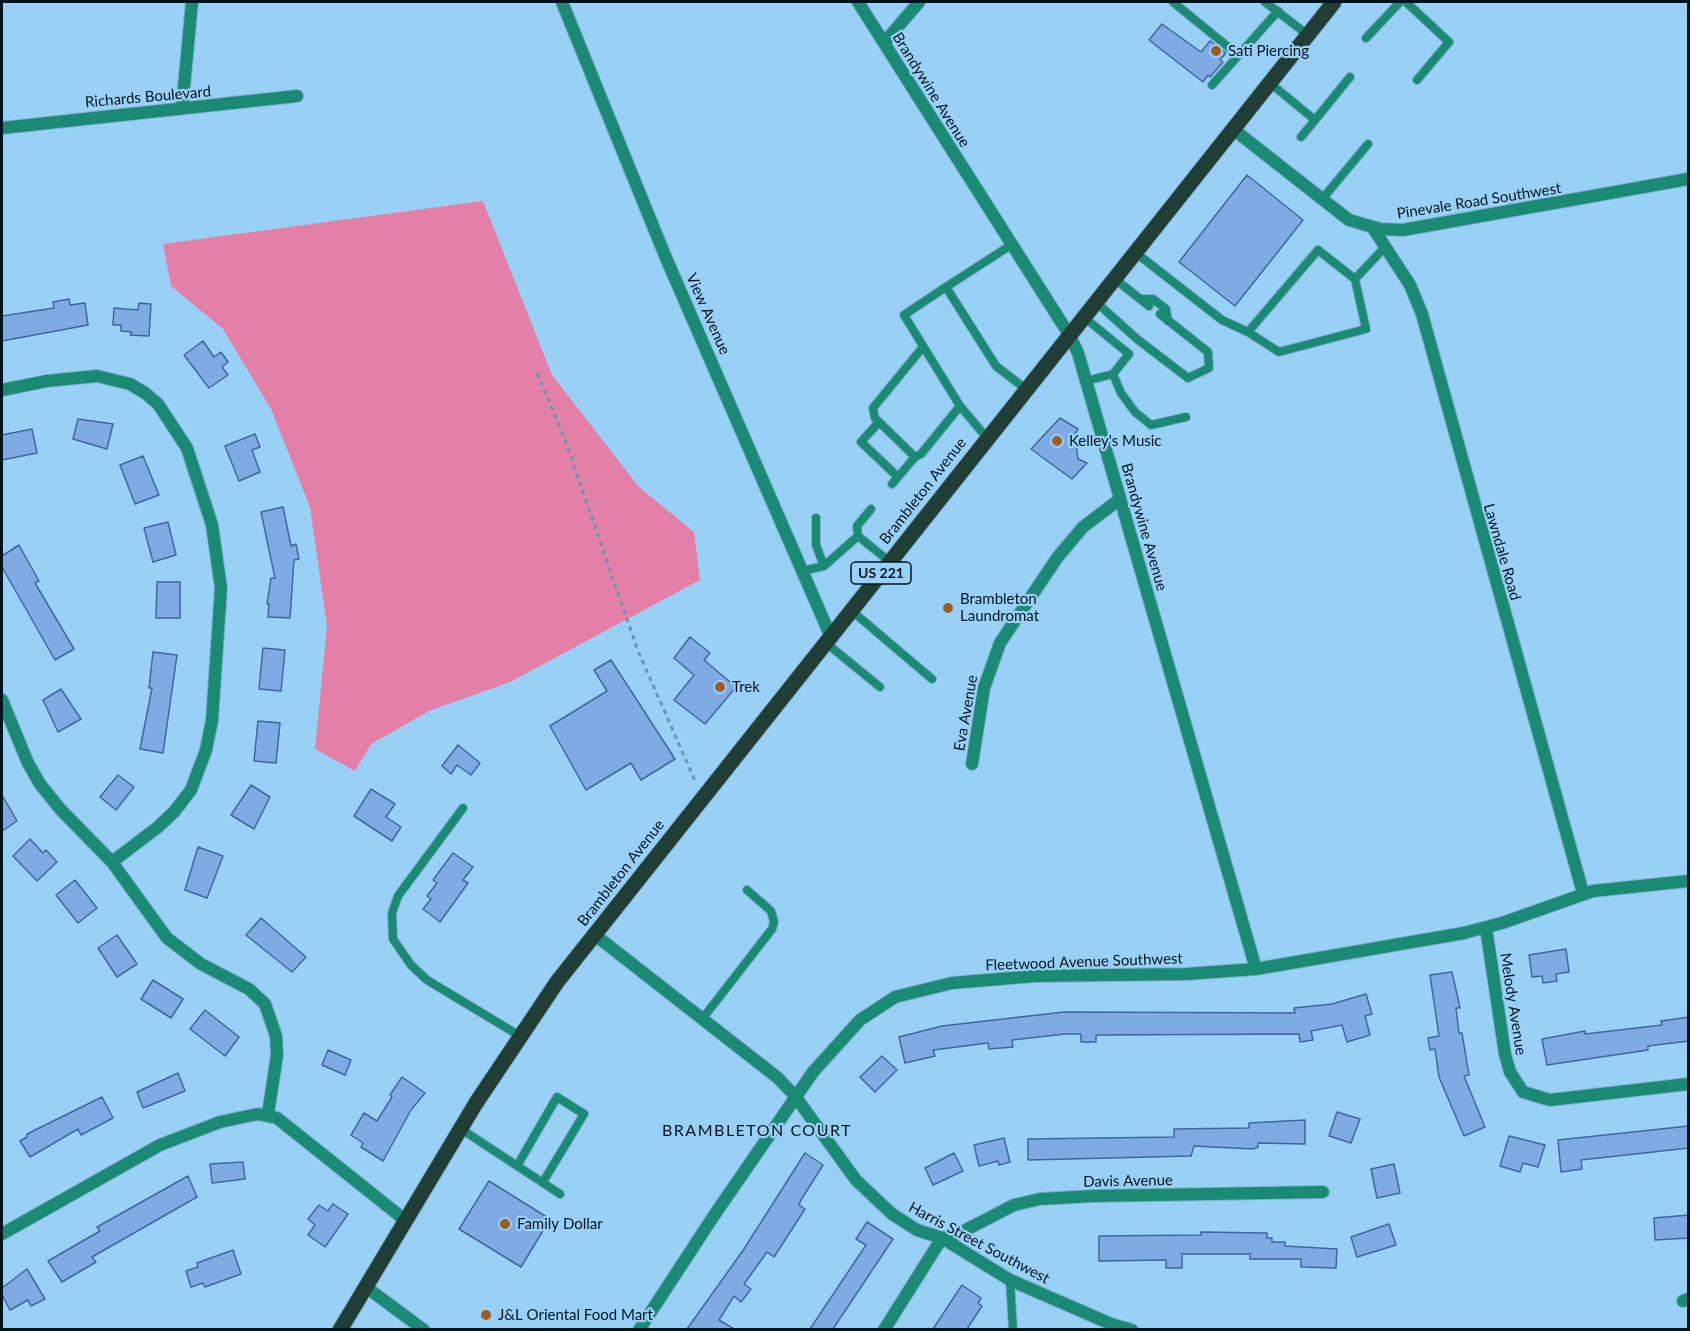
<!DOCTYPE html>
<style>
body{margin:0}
#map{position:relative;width:1690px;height:1331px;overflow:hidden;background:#98d1f5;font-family:Lato,sans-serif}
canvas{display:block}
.frame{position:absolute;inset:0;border:3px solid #001420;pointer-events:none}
</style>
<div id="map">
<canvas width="1690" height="1331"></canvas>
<div class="frame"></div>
</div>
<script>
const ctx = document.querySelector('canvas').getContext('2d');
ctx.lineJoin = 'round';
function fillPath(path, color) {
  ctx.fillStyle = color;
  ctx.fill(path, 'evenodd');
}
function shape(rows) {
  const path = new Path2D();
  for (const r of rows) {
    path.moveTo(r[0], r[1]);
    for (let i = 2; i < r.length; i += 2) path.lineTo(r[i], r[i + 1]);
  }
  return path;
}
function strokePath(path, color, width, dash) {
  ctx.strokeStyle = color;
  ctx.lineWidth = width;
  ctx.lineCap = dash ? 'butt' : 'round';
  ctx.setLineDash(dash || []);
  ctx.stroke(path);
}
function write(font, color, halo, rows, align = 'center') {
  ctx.font = font + ' Lato,sans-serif';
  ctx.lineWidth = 4.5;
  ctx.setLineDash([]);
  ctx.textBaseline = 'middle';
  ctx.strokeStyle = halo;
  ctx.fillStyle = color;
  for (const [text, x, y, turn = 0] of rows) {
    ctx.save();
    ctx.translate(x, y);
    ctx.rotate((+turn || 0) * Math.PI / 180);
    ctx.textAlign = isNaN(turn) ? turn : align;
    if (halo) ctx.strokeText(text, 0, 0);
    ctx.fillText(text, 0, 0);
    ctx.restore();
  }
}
fillPath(shape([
 [483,201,552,375,639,487,694,532,700,580,510,682,429,711,371,744,355,771,315,749,327,626,310,507,271,409,223,329,171,286,163,244]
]), '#e480a7');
const building = shape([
 [1162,24,1201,52,1210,41,1226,53,1220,60,1223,62,1210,77,1208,75,1203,82,1149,40,1162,24],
 [1247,175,1303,220,1235,306,1179,262,1247,175],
 [69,299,70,305,85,303,88,325,2,341,2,316,54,308,53,302,69,299],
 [139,303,151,304,149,336,130,335,132,332,121,331,121,325,113,325,114,308,138,310,139,303],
 [203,341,214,357,221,352,228,362,222,367,228,375,209,388,184,355,203,341],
 [1060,418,1078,429,1075,434,1078,459,1087,463,1072,479,1031,449,1060,418],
 [78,419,113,424,107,449,73,439,78,419],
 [32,429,37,453,2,460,2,435,32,429],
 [255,434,260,447,252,450,260,472,239,481,225,446,255,434],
 [143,456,159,495,135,504,120,465,143,456],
 [283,507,291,546,296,544,299,559,294,560,290,618,268,617,269,604,267,604,271,578,275,578,261,512,283,507],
 [168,522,176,555,153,562,144,528,168,522],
 [19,545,39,581,35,583,74,649,55,660,2,567,2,556,19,545],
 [157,582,180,582,180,618,156,618,157,582],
 [690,637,710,653,704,660,736,687,705,724,674,700,694,675,674,658,690,637],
 [263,648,285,650,281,691,259,689,263,648],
 [153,652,177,655,163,753,140,749,152,688,149,688,153,652],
 [611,660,675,759,641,780,631,763,586,790,550,726,607,691,594,670,611,660],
 [61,689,81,719,58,732,43,700,61,689],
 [258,721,280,723,276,763,254,761,258,721],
 [458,745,480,763,471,775,457,765,451,774,442,766,458,745],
 [118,775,134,787,116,810,100,797,118,775],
 [251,785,270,797,254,829,231,815,251,785],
 [371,789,395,804,386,817,401,827,392,841,354,816,371,789],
 [2,795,17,821,2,831,2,795],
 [30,839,43,853,46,850,57,862,37,881,13,856,30,839],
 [198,847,223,856,207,898,185,890,198,847],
 [453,853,473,867,463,880,468,883,440,922,423,909,431,899,427,896,437,883,433,880,453,853],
 [75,880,97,908,78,923,56,895,75,880],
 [261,918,306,957,292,972,246,935,261,918],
 [117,935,137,964,117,977,98,948,117,935],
 [1566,949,1569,972,1556,974,1557,981,1543,983,1542,976,1532,977,1529,955,1566,949],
 [1452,972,1460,1008,1456,1008,1459,1033,1462,1033,1469,1075,1464,1076,1485,1127,1464,1136,1439,1077,1435,1049,1430,1050,1428,1038,1439,1036,1430,975,1452,972],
 [153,980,183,999,171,1018,141,999,153,980],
 [1366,994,1372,1014,1365,1016,1370,1035,1347,1042,1342,1025,1311,1031,1313,1040,1300,1042,1299,1034,1096,1035,1096,1042,1081,1042,1081,1034,1065,1034,1012,1040,1013,1047,989,1049,988,1043,933,1050,935,1056,905,1063,899,1037,942,1026,1064,1012,1295,1013,1294,1008,1332,1004,1366,994],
 [205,1010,239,1037,225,1056,190,1029,205,1010],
 [1689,1017,1689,1041,1648,1046,1648,1050,1547,1065,1542,1039,1585,1031,1585,1034,1662,1025,1661,1021,1689,1017],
 [328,1050,351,1060,345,1075,322,1065,328,1050],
 [882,1056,897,1070,875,1092,860,1077,882,1056],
 [178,1073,185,1091,143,1108,137,1092,178,1073],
 [402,1077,425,1093,411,1110,383,1161,361,1147,363,1143,351,1135,364,1113,377,1121,392,1097,390,1095,402,1077],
 [102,1097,113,1118,81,1135,78,1129,30,1157,20,1141,27,1137,27,1134,102,1097],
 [1337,1112,1360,1119,1351,1143,1329,1136,1337,1112],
 [1305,1120,1305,1144,1258,1143,1258,1147,1253,1149,1194,1146,1191,1156,1028,1160,1028,1139,1174,1137,1174,1129,1249,1128,1249,1123,1305,1120],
 [1689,1126,1689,1148,1581,1160,1582,1169,1561,1172,1558,1140,1689,1126],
 [1509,1136,1545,1145,1538,1167,1523,1163,1520,1172,1500,1166,1509,1136],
 [1004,1138,1010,1162,999,1165,998,1161,979,1166,974,1145,1004,1138],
 [805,1153,823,1165,801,1200,799,1205,805,1209,774,1257,767,1252,744,1284,751,1289,741,1302,734,1296,719,1320,734,1329,687,1329,744,1249,805,1153],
 [954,1153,963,1171,933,1185,925,1168,954,1153],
 [243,1162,245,1179,212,1183,210,1164,243,1162],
 [1394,1164,1400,1193,1377,1198,1371,1169,1394,1164],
 [188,1176,197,1197,92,1257,96,1262,62,1282,48,1261,100,1231,97,1227,188,1176],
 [489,1181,550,1219,521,1267,459,1229,489,1181],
 [333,1204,348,1214,325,1247,308,1235,315,1225,308,1219,319,1205,328,1211,333,1204],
 [1689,1215,1689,1238,1655,1240,1654,1218,1689,1215],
 [867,1222,893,1239,833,1329,810,1329,866,1245,856,1239,867,1222],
 [1389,1224,1396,1245,1357,1257,1351,1237,1389,1224],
 [1201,1232,1267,1233,1267,1238,1272,1238,1272,1242,1285,1242,1285,1246,1337,1249,1336,1268,1301,1267,1301,1259,1250,1259,1250,1254,1182,1254,1182,1268,1166,1268,1166,1260,1099,1261,1099,1236,1201,1235,1201,1232],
 [233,1250,241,1274,205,1287,203,1283,191,1287,186,1271,198,1267,197,1263,233,1250],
 [27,1269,45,1299,31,1306,28,1300,10,1310,2,1295,2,1288,27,1269],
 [962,1285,981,1298,978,1303,982,1306,967,1329,933,1329,962,1285]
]);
fillPath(building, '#7faae4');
strokePath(building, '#3f679d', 1.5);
const lane = shape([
 [1173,2,1238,55],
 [1265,2,1308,35],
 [1406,2,1449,42,1417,80],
 [1366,38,1400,2],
 [1270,83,1315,120,1301,137],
 [1212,85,1278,11],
 [1315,120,1350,77],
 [1323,198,1368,144],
 [1011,245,946,287,996,366,1027,390],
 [1136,253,1222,320,1248,332,1318,250,1355,279,1386,246],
 [1115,279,1149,306],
 [946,287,904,315,960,406,987,438],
 [1141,299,1153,299,1166,309,1168,321],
 [1097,303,1137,339,1188,378,1209,368,1208,352,1160,314],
 [1085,318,1129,354,1113,374,1121,393,1135,412,1151,425,1186,417],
 [1248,332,1279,352,1366,329,1355,279],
 [1086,381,1113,374],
 [879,422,861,442,898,477],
 [915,457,921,454,960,406],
 [892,484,915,457,875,418,873,408,923,347],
 [871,509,857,526,858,536,890,562],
 [816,518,816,545,824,566],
 [802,571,824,566,858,536],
 [852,611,932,679],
 [826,643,880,687],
 [463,808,398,896,392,913,393,939,411,965,427,980,520,1036],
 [703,1018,772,929,774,922,771,911,747,890],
 [461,1129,560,1194],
 [517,1166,557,1097,584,1114,543,1182],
 [1010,1280,1013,1330]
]);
const street = shape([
 [562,2,666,258,831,637],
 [858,2,1070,336,1078,353,1256,969],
 [884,43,919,2],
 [182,108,192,2],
 [2,128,297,96],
 [1233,129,1349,220,1380,229,1403,230,1688,179],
 [1373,228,1410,285,1422,314,1583,893],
 [2,390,47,381,97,376,130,384,145,393,158,404,187,448,212,525,221,588,212,720,206,750,191,790,174,812,158,827,112,862],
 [2,700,28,763,40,784,61,810,112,862,167,938,201,964,249,989,265,1004,276,1036,277,1055,268,1114],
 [972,764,984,688,1000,643,1057,558,1083,527,1120,499],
 [1486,928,1505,1054,1510,1072,1523,1092,1550,1100,1688,1084],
 [595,935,778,1078,795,1096,856,1180,892,1214,917,1230,942,1238,1010,1280,1111,1324,1132,1330],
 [2,1234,160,1145,220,1122,258,1114,277,1118,405,1220],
 [366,1287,424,1330],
 [1683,1301,1688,1299],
 [639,1330,715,1214,813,1072,860,1020,895,997,952,983,1035,976,1186,974,1256,969,1464,933,1502,923,1593,891,1688,881],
 [884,1330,942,1238,954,1236,1014,1205,1040,1199,1094,1196,1323,1192]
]);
const primary = shape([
 [340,1330,476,1103,557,982,1334,2]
]);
strokePath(lane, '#7dafcf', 10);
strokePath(street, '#7dafcf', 14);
strokePath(primary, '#7dafcf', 17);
strokePath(shape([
 [537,373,564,437,638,651,696,783]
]), '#6997b3', 3, [4.5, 4.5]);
strokePath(lane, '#1b8a75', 8);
strokePath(street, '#1b8a75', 12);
strokePath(primary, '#203d36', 15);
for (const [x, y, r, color] of [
 [1216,51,6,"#9d5b27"],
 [1057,441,6,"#9d5b27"],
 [948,608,6,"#9d5b27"],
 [720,687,6,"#9d5b27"],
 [505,1224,6,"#9d5b27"],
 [486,1315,6,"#9d5b27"]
]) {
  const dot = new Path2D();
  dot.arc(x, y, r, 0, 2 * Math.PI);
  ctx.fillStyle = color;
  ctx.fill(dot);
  strokePath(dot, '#98d1f5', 2);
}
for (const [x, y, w] of [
 [881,573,60]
]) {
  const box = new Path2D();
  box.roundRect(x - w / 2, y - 11, w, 22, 4.5);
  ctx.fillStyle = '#98d1f5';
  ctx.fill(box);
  strokePath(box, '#001420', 1.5);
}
write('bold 14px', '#001420', null, [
 ["US 221",881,573]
]);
write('15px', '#001420', '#98d1f5', [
 ["Sati Piercing",1228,51],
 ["Kelley's Music",1069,441],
 ["Brambleton",960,599],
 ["Laundromat",960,616],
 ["Trek",732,687],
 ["Family Dollar",517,1224],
 ["J&L Oriental Food Mart",498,1315]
], 'left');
write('15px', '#001420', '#98d1f5', [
 ["Brandywine Avenue",931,90,58],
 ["Richards Boulevard",148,97,-5],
 ["Pinevale Road Southwest",1479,201,-9],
 ["View Avenue",708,314,66],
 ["Brambleton Avenue",923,491,-52],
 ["Brandywine Avenue",1144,527,74],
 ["Lawndale Road",1502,552,74],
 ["Eva Avenue",966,713,-80],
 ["Brambleton Avenue",621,873,-52],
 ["Fleetwood Avenue Southwest",1084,962,-2],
 ["Melody Avenue",1513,1004,81],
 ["Davis Avenue",1128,1181,-1],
 ["Harris Street Southwest",979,1243,28]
]);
ctx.letterSpacing = '1.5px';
write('16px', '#001420', '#98d1f5', [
 ["BRAMBLETON COURT",757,1131]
]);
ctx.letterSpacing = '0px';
</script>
